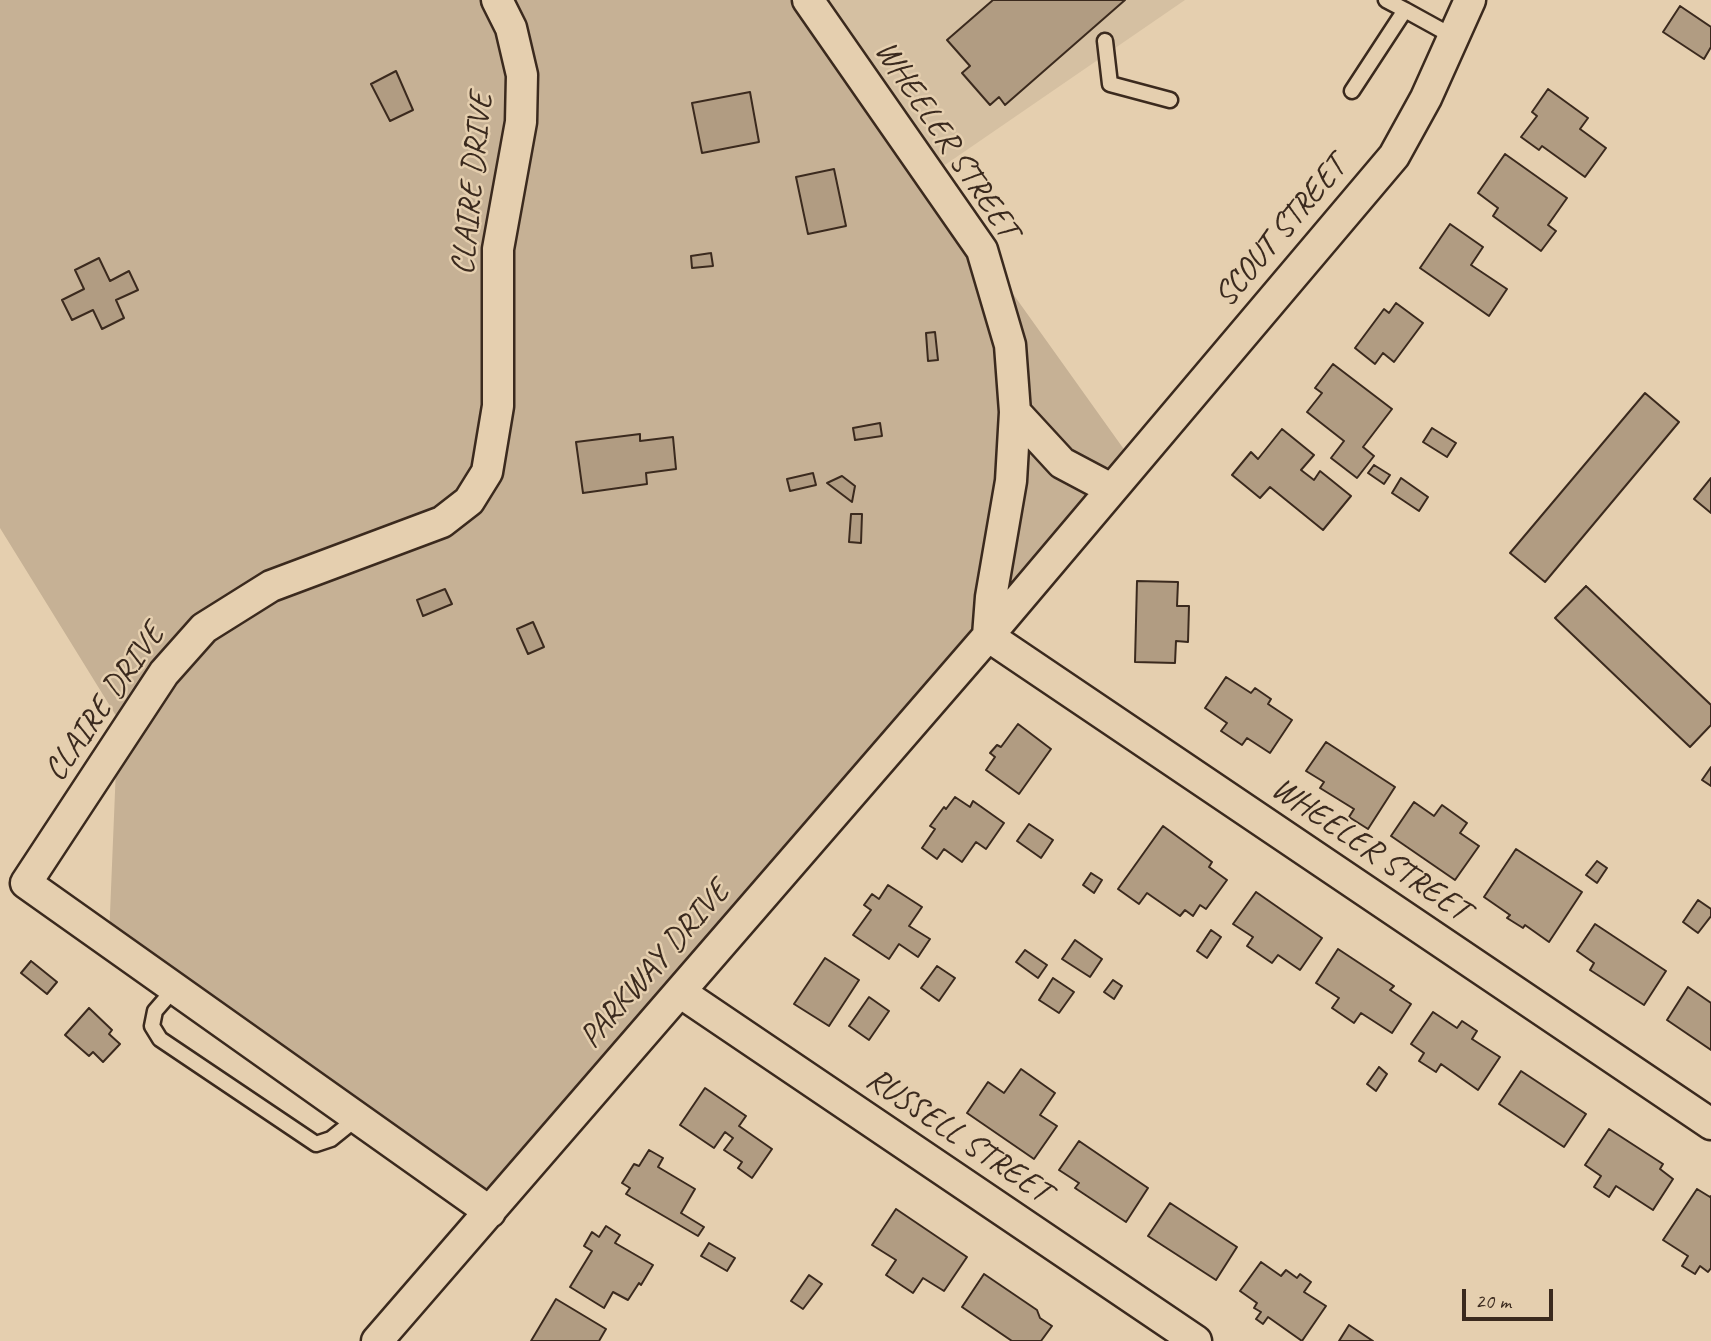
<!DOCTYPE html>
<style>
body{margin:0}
#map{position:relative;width:1711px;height:1341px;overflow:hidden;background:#e5cfaf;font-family:Caveat,sans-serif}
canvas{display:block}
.scale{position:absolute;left:1462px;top:1289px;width:91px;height:32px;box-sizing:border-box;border:4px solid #3b2a1e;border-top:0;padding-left:9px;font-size:21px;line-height:24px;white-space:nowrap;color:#3b2a1e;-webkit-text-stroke:5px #e5cfaf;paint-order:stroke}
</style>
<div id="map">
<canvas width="1711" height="1341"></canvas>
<div class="scale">20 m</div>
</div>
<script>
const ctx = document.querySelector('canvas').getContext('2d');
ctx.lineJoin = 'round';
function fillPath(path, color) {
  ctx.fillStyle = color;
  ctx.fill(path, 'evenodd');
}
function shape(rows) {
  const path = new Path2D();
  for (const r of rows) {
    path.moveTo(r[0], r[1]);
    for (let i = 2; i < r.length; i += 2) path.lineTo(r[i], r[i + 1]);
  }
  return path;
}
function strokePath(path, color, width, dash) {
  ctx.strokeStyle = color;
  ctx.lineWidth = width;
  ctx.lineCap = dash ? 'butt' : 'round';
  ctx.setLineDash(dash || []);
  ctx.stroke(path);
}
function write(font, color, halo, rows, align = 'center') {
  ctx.font = font + ' Caveat,sans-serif';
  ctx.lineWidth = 5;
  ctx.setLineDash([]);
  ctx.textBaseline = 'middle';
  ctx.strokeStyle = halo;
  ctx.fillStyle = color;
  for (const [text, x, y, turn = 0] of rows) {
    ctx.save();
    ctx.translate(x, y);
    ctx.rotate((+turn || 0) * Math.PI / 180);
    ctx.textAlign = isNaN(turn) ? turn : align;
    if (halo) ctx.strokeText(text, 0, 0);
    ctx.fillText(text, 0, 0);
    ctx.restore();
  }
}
fillPath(shape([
 [825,0,1185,0,942,167]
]), '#d5c0a2');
fillPath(shape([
 [0,0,799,0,936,186,1133,462,493,1196,109,938,118,719,0,528]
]), '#c6b195');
const building = shape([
 [993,0,1125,0,1005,105,999,97,990,105,962,73,970,66,947,40,993,0],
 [1680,6,1711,27,1711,47,1704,59,1663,32,1680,6],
 [396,71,413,110,390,121,371,84,396,71],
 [1548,89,1588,118,1580,129,1606,148,1585,177,1542,146,1539,150,1521,137,1537,116,1532,112,1548,89],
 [750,92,759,142,702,153,692,103,750,92],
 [1505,154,1567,198,1548,225,1556,231,1541,251,1493,216,1498,208,1478,193,1505,154],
 [834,169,846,226,808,234,796,177,834,169],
 [1450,224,1483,247,1471,265,1507,289,1489,316,1420,268,1450,224],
 [711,253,713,266,692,268,691,256,711,253],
 [99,258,110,281,129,271,138,290,116,300,124,318,102,329,93,310,72,320,62,300,84,289,75,270,99,258],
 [1396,303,1423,323,1394,362,1383,353,1375,364,1355,348,1384,309,1389,313,1396,303],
 [935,332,938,360,928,361,926,333,935,332],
 [1333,364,1392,409,1363,447,1374,456,1357,478,1331,458,1344,441,1307,412,1322,393,1315,388,1333,364],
 [1645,393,1679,422,1545,582,1510,553,1645,393],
 [880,423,882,436,855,440,853,428,880,423],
 [1432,428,1456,443,1447,457,1423,442,1432,428],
 [1282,429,1314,455,1301,470,1314,480,1320,471,1351,496,1323,530,1270,487,1260,498,1232,475,1251,452,1258,459,1282,429],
 [640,434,640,441,673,437,676,469,646,473,647,484,583,493,576,442,640,434],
 [1374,465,1390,475,1384,484,1368,473,1374,465],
 [813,473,816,485,790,491,787,479,813,473],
 [842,476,855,486,852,502,827,483,842,476],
 [1401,478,1428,497,1419,511,1392,493,1401,478],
 [1711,478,1711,513,1694,499,1711,478],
 [851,514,862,514,861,543,849,542,851,514],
 [1137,581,1178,582,1177,606,1189,606,1188,642,1176,641,1175,663,1135,662,1137,581],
 [1586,586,1711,705,1711,725,1690,747,1555,618,1586,586],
 [445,589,452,604,423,616,417,600,445,589],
 [533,622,544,647,528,654,517,629,533,622],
 [1226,677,1251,693,1255,688,1271,699,1268,704,1292,720,1270,753,1247,738,1242,745,1221,731,1227,723,1205,708,1226,677],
 [1018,724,1051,749,1019,794,986,770,995,757,990,753,997,745,1001,747,1018,724],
 [1326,742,1395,787,1368,829,1349,817,1354,809,1320,788,1324,782,1306,771,1326,742],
 [1711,767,1711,786,1702,780,1711,767],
 [955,797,970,807,973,801,1004,823,986,849,976,842,962,862,944,849,937,859,922,848,935,829,930,826,944,807,946,809,955,797],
 [1414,802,1434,816,1442,805,1467,823,1460,833,1479,846,1455,880,1391,836,1414,802],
 [1029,824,1053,840,1041,858,1017,841,1029,824],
 [1163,826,1212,862,1209,867,1227,880,1206,909,1200,905,1193,916,1185,910,1180,916,1147,893,1139,904,1118,889,1163,826],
 [1516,849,1582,892,1549,942,1525,925,1523,928,1507,918,1510,915,1484,897,1516,849],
 [1597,861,1607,868,1597,883,1586,875,1597,861],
 [1091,873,1102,880,1094,893,1083,885,1091,873],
 [888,885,922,907,909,926,930,939,918,957,899,944,889,959,853,935,871,910,864,905,872,894,879,899,888,885],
 [1256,892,1322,938,1300,970,1278,955,1272,963,1247,946,1253,937,1233,924,1256,892],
 [1698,900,1711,909,1711,916,1698,933,1683,922,1698,900],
 [1595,924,1666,971,1644,1005,1590,970,1594,963,1577,951,1595,924],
 [1211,930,1221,937,1207,958,1197,951,1211,930],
 [1075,940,1102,959,1090,977,1062,959,1075,940],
 [1338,949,1394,986,1390,990,1411,1004,1392,1033,1361,1013,1354,1023,1332,1008,1339,998,1316,983,1338,949],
 [1025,950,1047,965,1038,978,1016,962,1025,950],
 [825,958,859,980,829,1026,794,1004,825,958],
 [31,961,57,982,47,994,21,973,31,961],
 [937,966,955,978,939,1001,921,988,937,966],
 [1053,978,1074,992,1059,1013,1039,1000,1053,978],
 [1113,980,1122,986,1114,999,1104,992,1113,980],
 [1688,987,1711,1003,1711,1050,1667,1020,1688,987],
 [869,997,889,1011,869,1040,849,1026,869,997],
 [89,1008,112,1030,109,1034,120,1044,103,1062,93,1052,89,1056,65,1035,89,1008],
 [1433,1012,1457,1028,1462,1021,1477,1031,1472,1039,1500,1057,1478,1090,1441,1064,1436,1072,1419,1061,1424,1053,1411,1044,1433,1012],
 [1379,1067,1387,1074,1376,1091,1367,1084,1379,1067],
 [1021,1069,1055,1093,1040,1115,1057,1126,1034,1159,967,1113,988,1082,1004,1093,1021,1069],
 [1521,1071,1586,1114,1564,1147,1499,1104,1521,1071],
 [705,1088,746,1116,739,1126,772,1149,752,1178,738,1168,742,1162,724,1150,733,1138,725,1132,714,1148,680,1125,705,1088],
 [1609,1129,1663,1164,1660,1169,1673,1179,1653,1210,1616,1186,1609,1197,1594,1187,1601,1176,1585,1165,1609,1129],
 [1079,1141,1148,1188,1126,1222,1075,1188,1079,1183,1059,1170,1079,1141],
 [649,1150,663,1158,658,1167,695,1189,681,1213,704,1227,698,1236,626,1194,630,1188,622,1183,634,1164,639,1166,649,1150],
 [1697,1189,1710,1197,1711,1196,1711,1268,1708,1272,1700,1266,1695,1274,1682,1266,1688,1256,1663,1240,1697,1189],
 [1170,1203,1237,1247,1216,1280,1148,1236,1170,1203],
 [896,1209,967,1257,944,1291,923,1278,913,1293,886,1275,896,1260,872,1245,896,1209],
 [606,1226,620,1235,615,1243,653,1265,641,1285,639,1283,628,1300,613,1292,604,1308,570,1287,592,1251,584,1246,592,1232,599,1237,606,1226],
 [709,1243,735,1258,727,1271,701,1256,709,1243],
 [1261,1262,1281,1276,1286,1270,1297,1278,1300,1274,1311,1282,1304,1292,1326,1306,1302,1341,1268,1317,1263,1324,1256,1319,1261,1312,1254,1308,1257,1303,1240,1291,1261,1262],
 [984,1274,1037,1310,1040,1318,1052,1326,1041,1341,1012,1341,962,1307,984,1274],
 [809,1275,822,1284,803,1309,791,1301,809,1275],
 [556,1299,606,1329,599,1341,531,1341,556,1299],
 [1349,1325,1373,1341,1339,1341,1349,1325]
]);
fillPath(building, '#b19c82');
strokePath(building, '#3b2a1e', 2);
const lane = shape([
 [1386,0,1405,10],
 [1105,41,1110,84,1170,100],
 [1352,91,1405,10,1454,37],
 [175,988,155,1011,152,1026,160,1039,316,1144,331,1139,357,1118]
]);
const street = shape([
 [808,0,982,250,1010,345,1015,412,1062,463,1111,489],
 [988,636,1711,1124],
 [988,636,991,597,1011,481,1015,412],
 [680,992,1196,1341],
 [490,1212,26,883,164,673,204,628,271,586,442,522,469,501,487,472,498,406,498,249,521,122,522,75,511,28,497,0],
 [377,1341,988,636,1394,156,1426,98,1470,0]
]);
strokePath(lane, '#3b2a1e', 19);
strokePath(street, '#3b2a1e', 35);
strokePath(lane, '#e5cfaf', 14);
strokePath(street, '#e5cfaf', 30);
write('33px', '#3b2a1e', '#e5cfaf', [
 ["WHEELER STREET",946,140,56],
 ["CLAIRE DRIVE",473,184,-84],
 ["SCOUT STREET",1281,232,-50],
 ["CLAIRE DRIVE",105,703,-55],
 ["WHEELER STREET",1370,850,34],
 ["PARKWAY DRIVE",655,965,-49],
 ["RUSSELL STREET",958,1136,34]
]);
</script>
